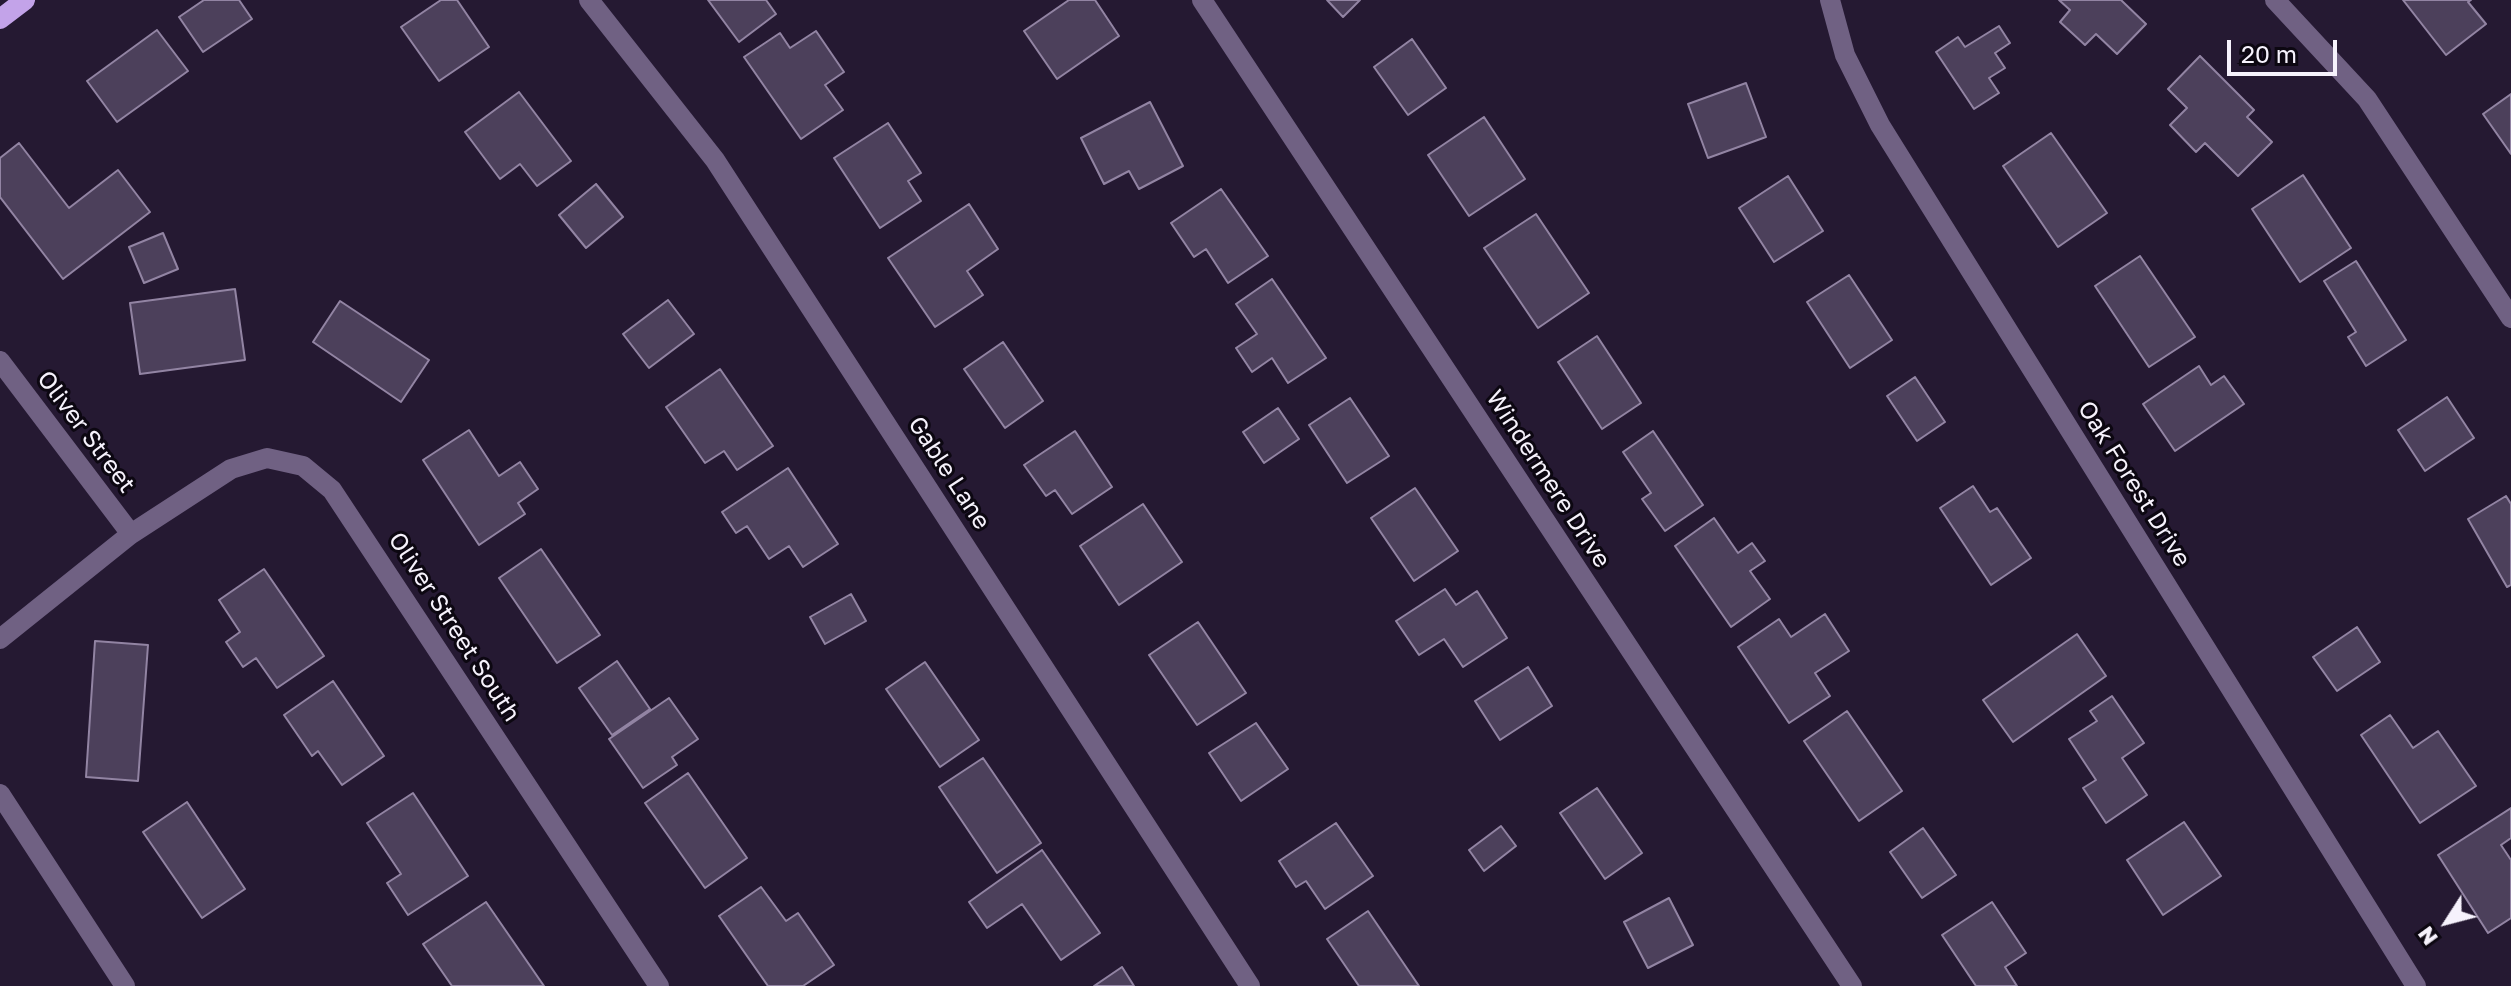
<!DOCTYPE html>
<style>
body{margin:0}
#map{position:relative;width:2511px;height:986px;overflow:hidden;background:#251932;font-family:"Golos Text",sans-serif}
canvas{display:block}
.north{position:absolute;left:2407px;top:882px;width:80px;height:80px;-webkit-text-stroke:6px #0c0711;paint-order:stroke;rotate:234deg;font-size:22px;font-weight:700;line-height:32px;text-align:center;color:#f6f2fc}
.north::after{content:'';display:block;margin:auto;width:28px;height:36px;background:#f6f2fc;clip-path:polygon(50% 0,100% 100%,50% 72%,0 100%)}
.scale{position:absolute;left:2227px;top:40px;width:110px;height:36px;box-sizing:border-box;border:4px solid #f6f2fc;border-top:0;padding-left:10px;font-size:24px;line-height:28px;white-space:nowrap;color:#f6f2fc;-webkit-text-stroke:6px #0c0711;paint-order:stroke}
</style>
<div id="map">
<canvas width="2511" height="986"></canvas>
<div class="north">N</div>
<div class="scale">20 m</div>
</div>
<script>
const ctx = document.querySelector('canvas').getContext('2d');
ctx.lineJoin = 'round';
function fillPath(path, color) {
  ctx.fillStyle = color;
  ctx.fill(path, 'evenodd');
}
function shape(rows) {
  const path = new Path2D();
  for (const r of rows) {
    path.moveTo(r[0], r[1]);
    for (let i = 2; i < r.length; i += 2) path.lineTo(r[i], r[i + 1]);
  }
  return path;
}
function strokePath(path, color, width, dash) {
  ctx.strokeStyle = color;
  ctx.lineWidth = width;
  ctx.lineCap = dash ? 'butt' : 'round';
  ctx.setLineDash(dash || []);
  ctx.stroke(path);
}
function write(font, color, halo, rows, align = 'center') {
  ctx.font = font + ' "Golos Text",sans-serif';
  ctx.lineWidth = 6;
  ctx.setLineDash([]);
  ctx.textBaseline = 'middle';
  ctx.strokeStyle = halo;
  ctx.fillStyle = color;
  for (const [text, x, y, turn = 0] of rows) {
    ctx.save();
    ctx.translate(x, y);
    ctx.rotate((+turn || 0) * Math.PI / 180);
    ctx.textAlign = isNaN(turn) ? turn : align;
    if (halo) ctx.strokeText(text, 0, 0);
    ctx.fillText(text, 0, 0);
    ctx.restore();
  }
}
const building = shape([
 [204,0,239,0,252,19,203,52,179,17,204,0],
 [441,0,457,0,489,47,439,81,401,27,441,0],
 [708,0,766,0,776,14,739,42,708,0],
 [1069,0,1095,0,1119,36,1057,79,1024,31,1069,0],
 [1327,0,1360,0,1343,17,1327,0],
 [2059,0,2121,0,2146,24,2117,54,2096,34,2085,45,2060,22,2070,10,2059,0],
 [2403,0,2471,0,2468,2,2486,24,2446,55,2403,0],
 [1999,26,2010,43,1995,53,2005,68,1989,78,1999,93,1974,109,1936,52,1958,37,1965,47,1999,26],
 [157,30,188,71,117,122,87,81,157,30],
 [816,31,844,72,825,85,843,110,801,139,744,57,780,33,790,48,816,31],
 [1412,39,1446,88,1408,115,1374,67,1412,39],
 [2200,56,2254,110,2247,117,2272,142,2238,176,2205,143,2196,152,2170,125,2187,108,2168,89,2200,56],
 [1746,83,1766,137,1708,158,1688,104,1746,83],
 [519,92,571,161,537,186,520,164,500,179,465,132,519,92],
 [2511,94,2511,154,2483,114,2511,94],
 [1150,102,1183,166,1139,189,1129,171,1104,184,1081,138,1150,102],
 [1484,117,1525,179,1469,216,1428,155,1484,117],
 [888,123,921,173,908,181,921,201,880,228,834,158,888,123],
 [2051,133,2107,213,2058,247,2003,166,2051,133],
 [19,143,69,208,118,170,150,212,63,279,0,197,0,158,19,143],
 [2303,175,2351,248,2300,282,2252,209,2303,175],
 [1788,176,1823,231,1774,262,1739,208,1788,176],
 [596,184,623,217,586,248,559,215,596,184],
 [1221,189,1268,256,1228,283,1206,249,1194,257,1171,223,1221,189],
 [969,204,998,249,967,271,983,295,935,327,888,258,969,204],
 [1536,214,1589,293,1538,328,1484,248,1536,214],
 [163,233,178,269,144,283,129,247,163,233],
 [2140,256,2195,337,2149,367,2095,286,2140,256],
 [2356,261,2406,340,2366,366,2348,337,2356,332,2324,281,2356,261],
 [1849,275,1892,340,1850,368,1807,302,1849,275],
 [1272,279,1326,358,1288,383,1272,358,1252,372,1236,348,1257,334,1236,304,1272,279],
 [235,289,245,360,140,374,130,303,235,289],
 [668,300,694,334,649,368,623,334,668,300],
 [340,301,429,360,401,402,313,342,340,301],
 [1597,336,1641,403,1602,429,1558,362,1597,336],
 [1003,342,1043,401,1005,428,964,369,1003,342],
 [2199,366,2211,385,2224,376,2244,404,2175,451,2143,404,2199,366],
 [720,369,773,446,737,470,724,451,705,463,666,407,720,369],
 [1915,377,1945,422,1917,441,1887,396,1915,377],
 [2447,397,2474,438,2425,471,2398,430,2447,397],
 [1350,398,1389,456,1347,483,1309,425,1350,398],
 [1278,408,1299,439,1264,463,1243,432,1278,408],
 [469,430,499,476,520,462,538,489,518,503,525,514,479,545,423,460,469,430],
 [1075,431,1112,487,1072,514,1055,490,1046,496,1024,465,1075,431],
 [1653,431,1703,505,1665,531,1642,499,1651,493,1623,452,1653,431],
 [788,468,838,544,803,567,789,546,769,559,747,526,736,533,722,512,788,468],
 [1973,486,1990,512,1997,508,2031,558,1991,585,1940,508,1973,486],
 [1415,488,1458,551,1414,581,1371,518,1415,488],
 [2506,496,2511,504,2511,585,2507,587,2468,519,2506,496],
 [1143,504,1182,562,1119,605,1080,546,1143,504],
 [1714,518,1738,553,1752,543,1765,561,1750,571,1770,599,1731,627,1675,546,1714,518],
 [541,549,600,635,557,663,499,578,541,549],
 [264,569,324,656,277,688,256,658,243,667,226,642,240,632,219,600,264,569],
 [1445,589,1456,605,1477,591,1507,638,1463,667,1444,639,1419,655,1396,621,1445,589],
 [851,594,866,621,825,644,810,617,851,594],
 [1825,614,1849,651,1815,673,1830,696,1789,723,1738,647,1779,619,1791,637,1825,614],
 [1198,622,1246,693,1197,725,1149,655,1198,622],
 [2357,627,2380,662,2337,691,2313,657,2357,627],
 [2077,634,2106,676,2013,742,1983,700,2077,634],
 [95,641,148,645,138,781,86,777,95,641],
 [617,661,650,709,612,735,579,688,617,661],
 [925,662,979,740,940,767,886,689,925,662],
 [1528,667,1552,706,1500,740,1475,701,1528,667],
 [333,681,384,756,342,785,318,751,312,756,284,715,333,681],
 [2112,696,2144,743,2122,758,2147,795,2106,823,2083,788,2096,780,2069,739,2097,721,2090,711,2112,696],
 [669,698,698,739,672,757,677,765,643,788,609,739,669,698],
 [1847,711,1902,791,1859,821,1804,741,1847,711],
 [2390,715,2413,748,2438,731,2476,786,2420,823,2361,735,2390,715],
 [1256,723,1288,769,1241,801,1209,753,1256,723],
 [983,758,1041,843,997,873,939,787,983,758],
 [688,773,747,858,705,888,645,803,688,773],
 [1597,788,1642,853,1605,879,1560,813,1597,788],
 [413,793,468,876,408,915,387,883,401,874,367,823,413,793],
 [187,802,245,889,202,918,143,832,187,802],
 [2511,808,2511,838,2501,845,2511,860,2511,918,2488,933,2438,855,2511,808],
 [2184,822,2221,876,2163,915,2127,860,2184,822],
 [1336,823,1373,876,1325,909,1306,881,1296,887,1279,861,1336,823],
 [1501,826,1516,846,1484,871,1469,850,1501,826],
 [1923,828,1956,875,1922,898,1890,852,1923,828],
 [1042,850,1100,933,1061,960,1022,904,987,928,969,902,1042,850],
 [761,887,786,921,798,913,834,965,803,986,768,986,719,916,761,887],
 [1669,898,1693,945,1648,968,1624,922,1669,898],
 [486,902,544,986,452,986,423,944,486,902],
 [1992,902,2026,953,2005,967,2017,986,1976,986,1942,935,1992,902],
 [1368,911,1419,986,1359,986,1327,939,1368,911],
 [1122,967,1134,986,1094,986,1122,967]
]);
fillPath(building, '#4c405b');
strokePath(building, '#9284a3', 2);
strokePath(shape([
 [589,0,715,160,1250,986],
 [1202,0,1852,986],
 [1830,0,1845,55,1880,125,2416,986],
 [2275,0,2367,99,2511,318],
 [0,361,131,534],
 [0,639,131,534,231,469,267,458,303,466,332,490,659,986],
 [0,794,125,986]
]), '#706183', 20);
strokePath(shape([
 [0,19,25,0]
]), '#c3a3e9', 20);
write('24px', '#f6f2fc', '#0c0711', [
 ["Oliver Street",86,432,53],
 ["Gable Lane",949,473,57],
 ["Windermere Drive",1548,479,57],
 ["Oak Forest Drive",2134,484,58],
 ["Oliver Street South",454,627,57]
]);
</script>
